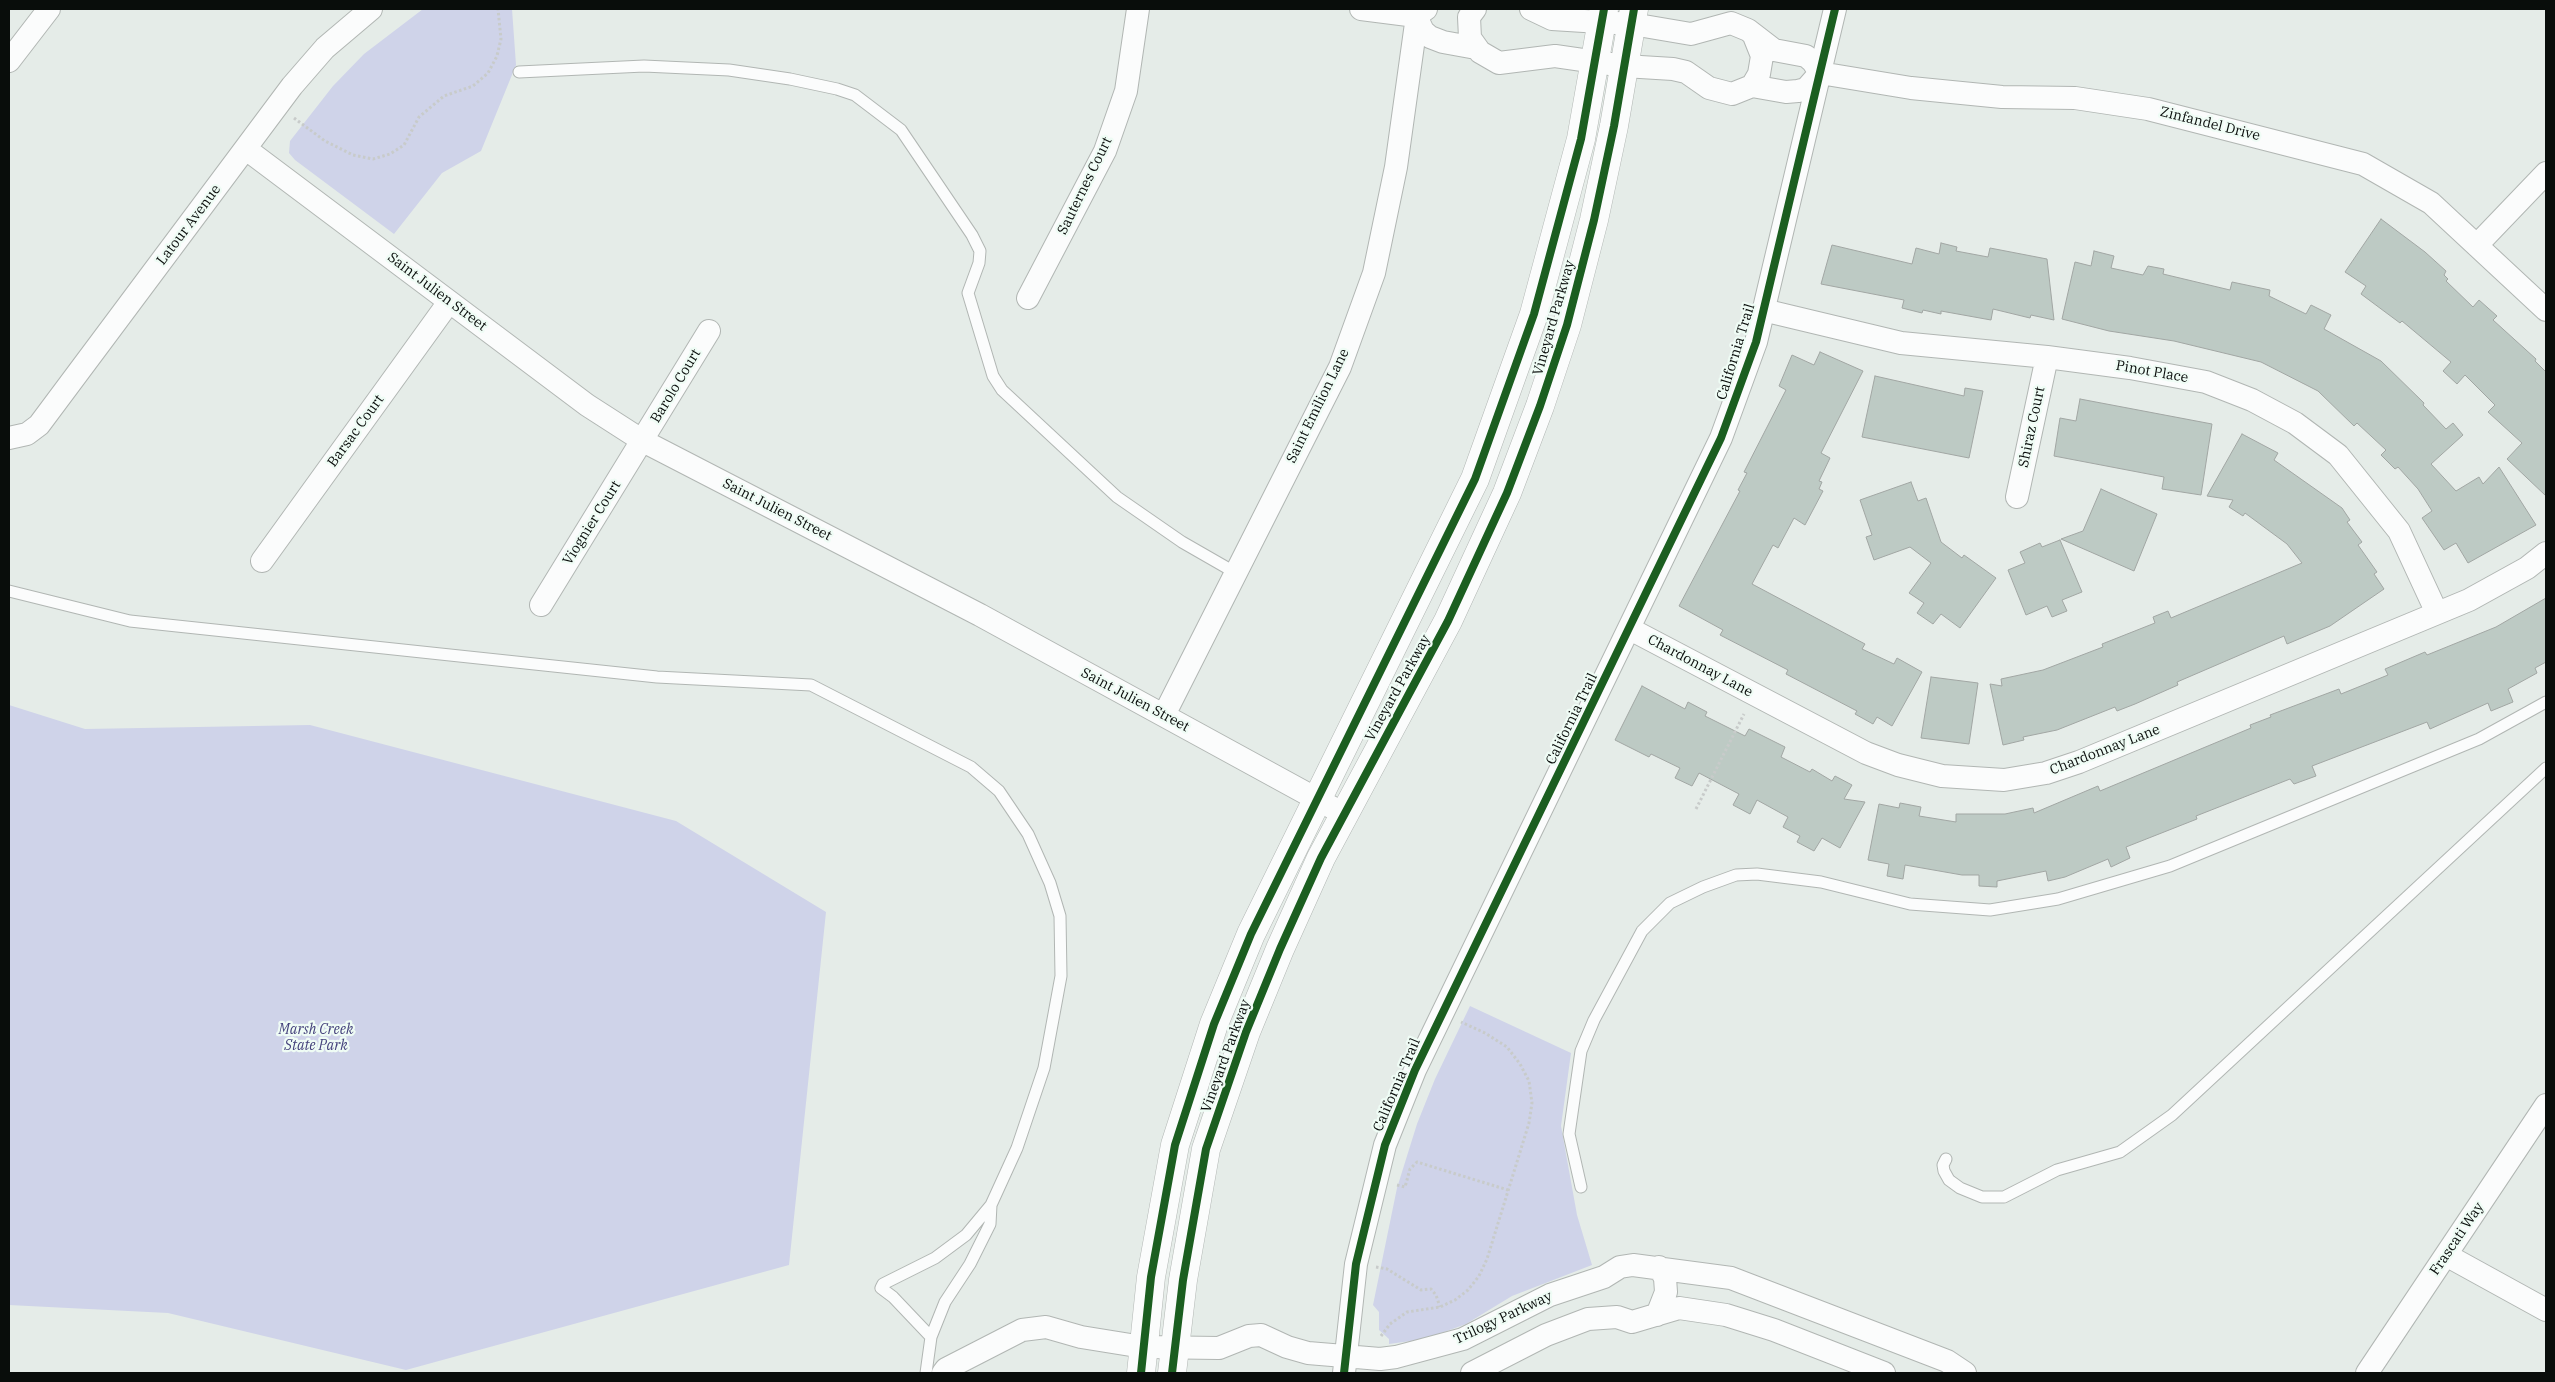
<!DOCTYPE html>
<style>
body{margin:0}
#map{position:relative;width:2555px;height:1382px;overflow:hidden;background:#e5ece8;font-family:"IBM Plex Serif",serif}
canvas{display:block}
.frame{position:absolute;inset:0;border:10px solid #090d0b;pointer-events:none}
</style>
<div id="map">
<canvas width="2555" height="1382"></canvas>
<div class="frame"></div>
</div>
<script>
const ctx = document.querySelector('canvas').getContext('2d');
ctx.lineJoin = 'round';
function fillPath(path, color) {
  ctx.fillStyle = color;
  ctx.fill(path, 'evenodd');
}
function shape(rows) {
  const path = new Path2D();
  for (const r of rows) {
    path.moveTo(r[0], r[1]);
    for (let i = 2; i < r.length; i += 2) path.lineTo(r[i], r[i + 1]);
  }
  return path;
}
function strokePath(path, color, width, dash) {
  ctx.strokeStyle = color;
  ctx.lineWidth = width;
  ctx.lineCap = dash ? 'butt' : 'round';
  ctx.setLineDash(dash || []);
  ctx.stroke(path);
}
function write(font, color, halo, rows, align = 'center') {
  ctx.font = font + ' "IBM Plex Serif",serif';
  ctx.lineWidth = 4.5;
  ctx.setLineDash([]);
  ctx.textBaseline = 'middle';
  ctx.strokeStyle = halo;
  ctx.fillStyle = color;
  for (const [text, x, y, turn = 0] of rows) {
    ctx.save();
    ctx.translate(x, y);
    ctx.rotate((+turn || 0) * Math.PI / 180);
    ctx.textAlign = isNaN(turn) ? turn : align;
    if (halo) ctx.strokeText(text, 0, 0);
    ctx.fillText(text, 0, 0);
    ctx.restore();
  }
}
fillPath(shape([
 [423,9,512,9,516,65,481,151,442,173,394,234,295,160,289,153,290,141,333,86,364,54],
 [9,705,85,729,310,725,676,821,826,912,789,1265,406,1370,168,1313,9,1305],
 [1470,1006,1571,1053,1561,1126,1577,1215,1592,1265,1512,1296,1466,1324,1425,1339,1389,1344,1389,1339,1379,1330,1379,1312,1373,1305,1397,1188,1417,1124,1435,1079]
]), '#cfd3e9');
const building = shape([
 [2381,219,2425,252,2446,271,2444,275,2448,279,2446,281,2473,307,2479,300,2497,316,2493,320,2536,359,2535,361,2546,372,2546,496,2507,459,2522,443,2488,412,2495,405,2465,375,2457,384,2443,371,2451,362,2402,321,2400,323,2361,294,2366,286,2345,272,2381,219],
 [1941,243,1957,247,1956,251,1988,257,1990,248,2047,259,2054,320,2031,315,2030,318,1993,309,1991,320,1941,311,1941,314,1923,310,1922,313,1902,308,1904,300,1821,284,1832,245,1912,264,1916,248,1939,254,1941,243],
 [2094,251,2114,256,2111,268,2143,275,2148,266,2164,269,2163,274,2230,290,2232,282,2270,290,2269,296,2306,314,2311,305,2331,315,2324,329,2381,361,2424,403,2423,405,2446,429,2453,423,2463,435,2431,464,2456,491,2479,477,2483,484,2499,467,2536,525,2468,563,2456,543,2444,550,2422,518,2432,511,2418,489,2398,467,2395,469,2381,455,2386,450,2357,423,2354,426,2318,391,2261,362,2174,341,2109,331,2062,319,2075,262,2091,266,2094,251],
 [1820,352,1863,371,1821,453,1830,458,1819,481,1822,482,1819,489,1823,491,1805,525,1794,518,1778,548,1773,545,1752,584,1865,644,1862,649,1894,664,1897,658,1922,672,1892,726,1877,717,1873,724,1855,714,1857,711,1786,674,1788,670,1720,635,1723,630,1679,606,1740,491,1738,490,1747,473,1744,472,1786,390,1779,386,1792,355,1814,365,1820,352],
 [1875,376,1964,396,1965,388,1983,391,1969,458,1862,437,1875,376],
 [2080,399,2212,424,2201,495,2162,489,2164,477,2054,456,2060,418,2076,421,2080,399],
 [2242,434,2278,453,2274,460,2342,508,2350,520,2347,522,2362,542,2358,545,2377,572,2374,574,2384,589,2330,626,2287,644,2284,636,2177,682,2178,685,2135,704,2117,711,2115,707,2057,730,2023,737,2024,740,2003,745,1990,684,2002,686,2001,679,2043,670,2103,647,2102,644,2155,623,2153,617,2168,611,2171,618,2302,563,2287,544,2245,513,2243,516,2229,507,2233,500,2207,496,2242,434],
 [1911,482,1918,501,1926,498,1941,542,1962,558,1964,555,1996,578,1960,628,1941,614,1933,624,1917,613,1924,603,1909,593,1931,563,1910,547,1874,560,1866,537,1872,535,1860,500,1911,482],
 [2101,489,2157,514,2134,571,2061,539,2083,531,2101,489],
 [2060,540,2082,592,2062,600,2067,611,2052,617,2047,606,2026,615,2008,570,2025,563,2020,552,2040,543,2042,547,2060,540],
 [2546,598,2546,662,2535,668,2537,673,2508,689,2513,702,2491,711,2488,703,2430,729,2427,722,2312,766,2316,776,2294,784,2290,779,2196,816,2197,819,2126,847,2130,858,2111,867,2108,859,2065,877,2048,881,2046,871,1997,881,1997,887,1979,886,1979,875,1962,875,1905,865,1903,879,1887,876,1889,864,1868,860,1879,804,1899,808,1900,803,1921,807,1919,816,1956,822,1956,814,2005,814,2033,808,2034,813,2098,786,2100,791,2160,766,2251,728,2250,725,2271,717,2270,715,2339,689,2341,694,2388,675,2385,669,2425,652,2427,655,2496,627,2546,598],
 [1931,677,1978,683,1969,744,1921,738,1931,677],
 [1642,686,1685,709,1688,702,1707,712,1705,716,1745,736,1749,729,1785,747,1781,757,1810,772,1812,769,1832,781,1835,776,1852,785,1844,799,1865,802,1840,848,1822,838,1814,851,1797,842,1800,836,1783,827,1788,817,1757,800,1750,814,1733,805,1739,794,1699,773,1692,786,1675,778,1680,768,1651,754,1649,757,1615,740,1642,686]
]);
fillPath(building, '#bdcac4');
strokePath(building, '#a1a6a3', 1);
const lane = shape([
 [519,72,644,66,729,70,790,79,837,89,855,95,901,130,972,235,980,251,979,263,968,293,993,376,1002,390,1117,497,1182,542,1236,573],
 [9,591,130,621,657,677,811,685,971,767,999,791,1028,834,1050,883,1060,916,1061,976,1044,1068,1017,1148,991,1205,966,1235,935,1258,883,1284,881,1288,893,1297,931,1337,926,1373],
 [1946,1159,1943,1165,1944,1171,1949,1180,1960,1188,1982,1197,2004,1197,2057,1170,2120,1152,2172,1115,2546,768],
 [1581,1187,1569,1134,1581,1051,1594,1020,1642,931,1670,903,1703,887,1736,875,1757,874,1821,882,1910,904,1990,910,2058,899,2170,866,2479,739,2546,702],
 [931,1337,945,1302,970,1264,990,1224,991,1205]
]);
const street = shape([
 [1361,9,1416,16,1426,9],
 [1475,9,1469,17,1470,38,1480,52,1499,63,1555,56,1624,66,1673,69,1686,72,1709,88,1732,94,1752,86,1786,92,1798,91,1806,89,1820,73],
 [1531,9,1552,19,1632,24,1691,34,1731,23,1748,30,1774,50,1806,56,1813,62,1820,73,1911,88,2002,97,2075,98,2148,109,2363,164,2431,203,2546,310],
 [1416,16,1423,31,1430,37,1443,42,1476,48],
 [9,61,49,9],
 [1752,86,1759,74,1762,56,1754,36],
 [246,149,587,405,643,441,980,615,1344,814],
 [2477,245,2546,173],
 [1028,298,1105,151,1126,91,1138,9],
 [1763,310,1901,343,2047,357,2130,368,2206,382,2252,400,2295,423,2338,455,2399,531,2437,613],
 [9,438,27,434,39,425,292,86,325,48,371,9],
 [2017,497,2047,357],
 [262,561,449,302],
 [541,605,709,331],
 [1630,629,1866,753,1898,765,1942,776,2004,780,2046,773,2079,762,2469,600,2527,568,2546,553],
 [1164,715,1340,367,1374,273,1396,167,1418,9],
 [2446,1255,2546,1310],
 [1657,1315,1666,1292,1665,1278,1659,1267],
 [943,1373,946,1369,1022,1330,1046,1327,1081,1337,1143,1347,1219,1348,1249,1336,1261,1335,1287,1347,1308,1353,1380,1359,1396,1357,1463,1339,1550,1295,1604,1277,1620,1267,1633,1265,1731,1278,1947,1361,1965,1373],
 [1344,1373,1356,1264,1385,1145,1415,1070,1721,438,1756,342,1835,9],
 [1472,1373,1546,1335,1588,1319,1617,1317,1632,1322,1679,1308,1726,1315,1774,1330,1884,1373],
 [2367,1373,2546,1105]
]);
const secondary = shape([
 [1141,1373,1151,1277,1175,1145,1214,1024,1251,934,1475,479,1534,314,1581,139,1604,9],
 [1172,1373,1183,1280,1206,1149,1246,1032,1280,949,1321,858,1448,621,1507,493,1540,406,1567,325,1594,220,1614,126,1634,9]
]);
strokePath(lane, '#b1b6b3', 13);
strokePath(street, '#b1b6b3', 24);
strokePath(secondary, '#b1b6b3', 29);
strokePath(shape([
 [294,118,325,141,353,155,373,159,390,154,404,145,419,117,444,96,473,86,488,73,497,56,501,39,498,9],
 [1696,809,1744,714],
 [1397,1185,1405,1187,1410,1169,1417,1162,1508,1190],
 [1376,1267,1387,1269,1421,1290,1431,1289,1436,1295,1440,1307],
 [1381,1336,1390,1324,1407,1312,1440,1307,1455,1300,1468,1290,1479,1276,1487,1259,1529,1123,1532,1103,1529,1081,1520,1064,1507,1047,1485,1033,1461,1022]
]), '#c8cbca', 3, [2.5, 2.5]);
strokePath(lane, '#fbfcfc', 11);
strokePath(street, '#fbfcfc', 22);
strokePath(secondary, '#fbfcfc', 28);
strokePath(shape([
 [1141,1373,1151,1277,1175,1145,1214,1024,1251,934,1475,479,1534,314,1581,139,1604,9],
 [1172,1373,1183,1280,1206,1149,1246,1032,1280,949,1321,858,1448,621,1507,493,1540,406,1567,325,1594,220,1614,126,1634,9],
 [1344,1373,1356,1264,1385,1145,1415,1070,1721,438,1756,342,1835,9]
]), '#1b5e20', 8);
write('14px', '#090d0b', '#effcf5', [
 ["Zinfandel Drive",2210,124,14],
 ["Sauternes Court",1085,186,-64],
 ["Latour Avenue",189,225,-53],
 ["Saint Julien Street",437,292,37],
 ["Vineyard Parkway",1554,318,-74],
 ["California Trail",1736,352,-73],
 ["Pinot Place",2152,372,10],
 ["Barolo Court",676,386,-59],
 ["Saint Emilion Lane",1318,406,-64],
 ["Shiraz Court",2032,427,-78],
 ["Barsac Court",356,431,-54],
 ["Saint Julien Street",777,510,27],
 ["Viognier Court",592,523,-58],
 ["Chardonnay Lane",1700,666,28],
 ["Vineyard Parkway",1398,688,-61],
 ["Saint Julien Street",1135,700,28],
 ["California Trail",1572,719,-64],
 ["Chardonnay Lane",2105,750,-21],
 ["Vineyard Parkway",1226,1056,-70],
 ["California Trail",1397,1085,-67],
 ["Frascati Way",2457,1239,-56],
 ["Trilogy Parkway",1503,1318,-25]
]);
write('italic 14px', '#44417b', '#effcf5', [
 ["Marsh Creek",316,1030],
 ["State Park",316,1046]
]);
</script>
